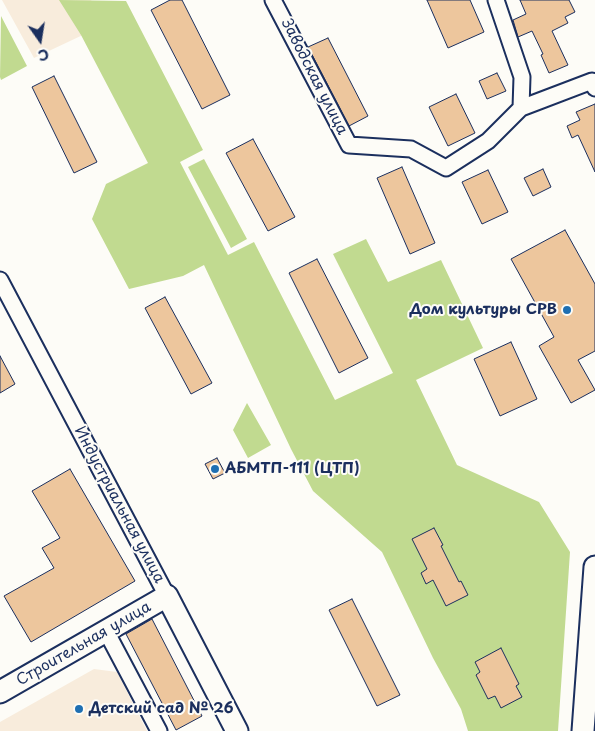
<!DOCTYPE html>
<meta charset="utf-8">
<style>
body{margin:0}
#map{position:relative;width:595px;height:731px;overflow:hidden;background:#fdfcf7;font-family:"Playpen Sans",sans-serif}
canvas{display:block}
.north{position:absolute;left:15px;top:15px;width:50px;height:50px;-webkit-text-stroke:4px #fdfcf7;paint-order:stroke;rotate:167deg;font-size:14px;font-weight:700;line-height:20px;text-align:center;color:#1b2f5e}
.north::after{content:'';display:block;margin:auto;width:18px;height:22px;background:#1b2f5e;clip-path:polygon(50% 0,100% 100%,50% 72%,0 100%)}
</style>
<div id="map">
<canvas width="595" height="731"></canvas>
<div class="north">С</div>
</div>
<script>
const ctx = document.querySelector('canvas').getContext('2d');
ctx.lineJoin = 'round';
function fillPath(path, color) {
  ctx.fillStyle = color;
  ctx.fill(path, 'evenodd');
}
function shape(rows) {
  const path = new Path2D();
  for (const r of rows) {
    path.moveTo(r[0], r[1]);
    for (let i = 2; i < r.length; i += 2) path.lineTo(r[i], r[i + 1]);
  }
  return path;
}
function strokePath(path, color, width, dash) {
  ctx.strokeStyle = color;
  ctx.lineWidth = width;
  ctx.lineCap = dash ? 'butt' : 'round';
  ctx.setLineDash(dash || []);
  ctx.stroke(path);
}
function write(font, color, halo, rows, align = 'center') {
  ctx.font = font + ' "Playpen Sans",sans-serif';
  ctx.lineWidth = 4;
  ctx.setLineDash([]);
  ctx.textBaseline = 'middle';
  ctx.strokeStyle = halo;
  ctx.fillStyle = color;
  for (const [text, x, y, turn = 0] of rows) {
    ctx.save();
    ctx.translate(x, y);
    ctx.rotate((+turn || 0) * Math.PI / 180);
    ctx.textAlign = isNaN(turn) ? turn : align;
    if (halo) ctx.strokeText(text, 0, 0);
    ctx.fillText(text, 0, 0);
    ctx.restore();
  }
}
fillPath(shape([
 [2,0,91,0,104,25,34,58],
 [94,669,117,672,147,731,0,731,0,722]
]), '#f8ecdc');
fillPath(shape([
 [59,0,126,1,203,150,180,162,228,255,254,242,335,400,393,373,333,254,366,239,388,282,441,260,483,348,416,380,457,465,539,502,570,552,558,731,468,731,461,709,433,658,382,552,313,491,291,449,204,265,183,276,129,289,92,219,106,184,148,163,81,35],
 [1,16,27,66,1,80,0,77],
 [204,159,247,239,231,248,188,167],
 [247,403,271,445,248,458,233,430]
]), '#c1da90');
const building = shape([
 [170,0,182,0,230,95,202,109,151,10,170,0],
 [427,0,470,0,484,32,448,48,427,0],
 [520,0,569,0,575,12,565,17,568,23,552,31,568,65,549,73,541,55,543,54,532,31,518,37,513,20,526,14,520,0],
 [328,38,368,116,349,126,308,47,328,38],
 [497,73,506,91,487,99,479,81,497,73],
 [54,76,97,162,74,173,32,87,54,76],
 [456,94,475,133,448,146,429,107,456,94],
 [595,104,595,172,578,135,572,138,567,126,580,120,576,112,595,104],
 [253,139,295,217,268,231,226,153,253,139],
 [402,167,435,243,410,254,377,178,402,167],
 [543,169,551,187,533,196,524,178,543,169],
 [488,170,508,212,482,224,462,182,488,170],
 [565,230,595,284,595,351,578,360,595,390,571,403,539,346,554,337,511,259,565,230],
 [317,259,368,358,339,373,289,273,317,259],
 [165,297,212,383,191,394,145,308,165,297],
 [511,342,537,399,500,416,474,359,511,342],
 [0,356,15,384,0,393,0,356],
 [217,458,225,473,213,479,205,464,217,458],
 [70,469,135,581,31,642,4,596,54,568,42,548,60,538,32,491,70,469],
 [434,528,443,545,441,546,459,582,461,581,468,595,446,606,433,580,426,584,421,573,427,569,412,539,434,528],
 [352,599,400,695,377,706,329,610,352,599],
 [152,619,202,716,176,730,126,634,152,619],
 [501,648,519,684,516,686,522,697,501,708,495,696,488,699,476,675,480,672,475,662,501,648]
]);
fillPath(building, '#edc69d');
strokePath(building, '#1b2f5e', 1);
const street = shape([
 [273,0,349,145,411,149,446,168,488,141,521,108,522,77,496,0],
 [521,108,592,81,595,88],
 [0,280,167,596],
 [106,631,159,731]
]);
const secondary = shape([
 [0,692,167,596,237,731],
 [583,731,595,567]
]);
strokePath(street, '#1b2f5e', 19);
strokePath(secondary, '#1b2f5e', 25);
strokePath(street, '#fdfcf7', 15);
strokePath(secondary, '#fdfcf7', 21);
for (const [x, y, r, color] of [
 [567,310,5,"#1f6fb2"],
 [215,469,5,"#1f6fb2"],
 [79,709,5,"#1f6fb2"]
]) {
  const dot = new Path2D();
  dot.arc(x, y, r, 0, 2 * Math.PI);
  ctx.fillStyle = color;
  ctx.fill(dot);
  strokePath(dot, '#fdfcf7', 2);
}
write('15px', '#1b2f5e', '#fdfcf7', [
 ["Заводская улица",314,77,63],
 ["Индустриальная улица",119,505,62],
 ["Строительная улица",84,644,-30]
]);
write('bold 15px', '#1b2f5e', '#fdfcf7', [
 ["Дом культуры СРВ",557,310,"right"],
 ["АБМТП-111 (ЦТП)",225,469],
 ["Детский сад № 26",89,709]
], 'left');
</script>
